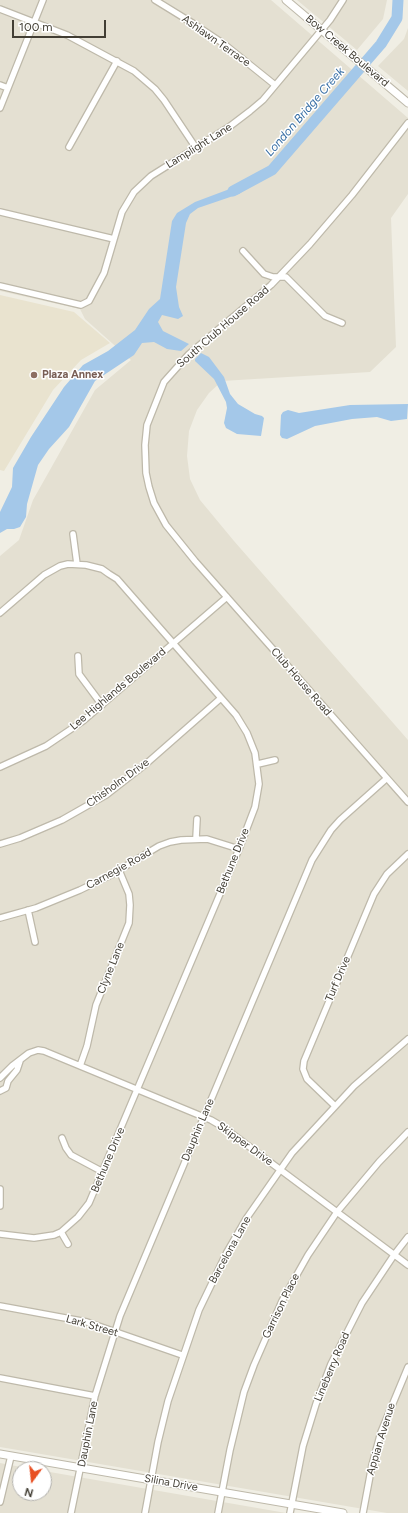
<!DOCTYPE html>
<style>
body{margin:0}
#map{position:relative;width:408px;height:1513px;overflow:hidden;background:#f0eee4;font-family:Figtree,sans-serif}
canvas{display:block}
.north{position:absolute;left:12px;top:1461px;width:40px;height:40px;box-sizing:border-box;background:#fff;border:1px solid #b3b2ae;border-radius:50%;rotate:195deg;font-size:11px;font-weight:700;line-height:16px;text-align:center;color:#423e34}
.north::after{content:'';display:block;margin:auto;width:14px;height:18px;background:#e85023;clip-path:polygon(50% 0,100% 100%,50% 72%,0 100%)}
.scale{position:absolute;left:12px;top:20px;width:94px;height:18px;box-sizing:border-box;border:2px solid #423e34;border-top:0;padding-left:5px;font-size:12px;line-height:14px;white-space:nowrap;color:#423e34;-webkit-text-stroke:3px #fff;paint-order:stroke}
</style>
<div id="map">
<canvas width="408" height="1513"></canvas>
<div class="north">N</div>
<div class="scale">100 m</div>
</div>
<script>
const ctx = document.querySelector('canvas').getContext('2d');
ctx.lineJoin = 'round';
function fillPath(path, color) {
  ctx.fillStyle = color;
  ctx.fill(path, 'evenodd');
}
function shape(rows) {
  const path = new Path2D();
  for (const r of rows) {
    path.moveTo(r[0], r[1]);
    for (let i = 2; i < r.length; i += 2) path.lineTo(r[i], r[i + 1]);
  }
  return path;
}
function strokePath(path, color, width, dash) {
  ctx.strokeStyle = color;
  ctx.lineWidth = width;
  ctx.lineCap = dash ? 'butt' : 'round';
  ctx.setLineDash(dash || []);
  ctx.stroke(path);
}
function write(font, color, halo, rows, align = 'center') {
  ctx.font = font + ' Figtree,sans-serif';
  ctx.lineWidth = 3;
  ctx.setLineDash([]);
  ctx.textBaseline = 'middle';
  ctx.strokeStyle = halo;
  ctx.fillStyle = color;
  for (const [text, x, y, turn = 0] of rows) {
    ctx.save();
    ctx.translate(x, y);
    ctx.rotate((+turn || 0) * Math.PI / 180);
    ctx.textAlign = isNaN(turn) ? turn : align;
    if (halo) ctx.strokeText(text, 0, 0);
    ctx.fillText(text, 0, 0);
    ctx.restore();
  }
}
fillPath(shape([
 [0,0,271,0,408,118,408,194,391,218,396,347,370,372,222,381,209,393,197,410,189,431,187,456,190,479,200,500,234,541,408,740,408,1513,387,1513,0,1447,0,556,19,540,33,500,95,390,131,360,85,319,80,309,0,291],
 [297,0,387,0,383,19,357,50],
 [408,28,408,91,378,66,404,39],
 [0,1463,32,1469,20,1469,20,1493,44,1493,44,1471,286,1513,0,1513]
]), '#e4e0d2');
fillPath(shape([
 [0,295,74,312,110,343,81,360,53,390,4,471,0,470]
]), '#e9e3cf');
fillPath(shape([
 [243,184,248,184,246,189,239,194,198,208,190,214,186,223,176,287,179,307,183,316,178,319,162,315,158,322,163,331,189,344,181,351,167,349,154,342,142,343,134,355,95,381,69,427,49,449,38,465,27,504,26,517,20,527,14,529,7,529,0,533,0,512,12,487,13,468,31,437,64,387,83,365,108,351,135,330,149,309,160,299,172,221,177,213,195,202],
 [201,353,209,357,224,377,230,394,238,404,255,414,262,416,264,418,261,436,237,434,226,428,224,423,227,408,226,402,214,379,195,361,195,359],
 [408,404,407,419,391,421,377,417,352,419,315,426,287,439,282,438,280,435,281,415,283,412,288,410,299,413,350,405]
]), '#a4c8e9');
strokePath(shape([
 [233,191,272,170,381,44,397,18,398,0]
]), '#a4c8e9', 11);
const minor = shape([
 [155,0,194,24,224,44,275,85],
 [0,9,67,35,134,71,155,89,164,100,196,148],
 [0,85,8,88],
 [0,108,43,0],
 [408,123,352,195,310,244,271,285,189,354,164,382,147,425,145,445,146,473,149,487,154,503,166,525,195,561,408,802],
 [69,147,117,61],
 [0,212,114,239],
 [243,251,264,274,273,277,286,277,325,316,342,323],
 [0,286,81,305,89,301,104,273,122,212,134,192,151,176,229,127,250,111,263,100,330,20,343,0],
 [73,534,77,564],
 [0,613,44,575,60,566,68,564,86,565,102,569,109,574,117,579,236,715,247,733,255,753,259,784,255,807,239,849,89,1203,78,1217,61,1232,54,1235,34,1238,0,1234],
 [78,656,79,674,102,705],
 [258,764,275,760],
 [0,767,46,746,83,721,227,597],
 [196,838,197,819],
 [0,844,20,838,62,820,106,795,147,763,221,698],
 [28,910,35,942],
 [0,918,36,908,80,890,111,875,159,846,170,842,181,840,207,839,239,849],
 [80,1066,87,1046,96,1005,129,923,130,905,129,894,119,870],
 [0,1078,12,1066,29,1053,38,1050,44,1051,211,1120,223,1127,408,1265],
 [0,1091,6,1088,8,1081,17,1070,20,1061],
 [334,1105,307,1079,303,1069,304,1061,374,894,387,874,408,854],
 [62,1138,66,1148,71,1155,103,1172],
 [0,1189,0,1206],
 [61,1232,68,1244],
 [0,1306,87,1322,182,1355],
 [0,1378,95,1396],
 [0,1502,11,1456],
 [71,1513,95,1396,120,1316,312,860,331,830,340,820,386,779],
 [145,1513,158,1442,168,1401,199,1310,227,1252,246,1219,292,1153,354,1086,408,1039],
 [218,1513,230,1450,244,1392,254,1365,282,1301,308,1255,337,1212,379,1162,408,1132],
 [290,1513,303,1446,316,1404,331,1364,362,1303,394,1255,408,1237],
 [363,1513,372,1465,381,1432,408,1367]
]);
const tertiary = shape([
 [286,0,408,103],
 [0,1454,343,1513]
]);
strokePath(minor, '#beb9aa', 8);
strokePath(tertiary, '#beb9aa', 9);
strokePath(minor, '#fff', 5.5);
strokePath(tertiary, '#fff', 7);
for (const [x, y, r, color] of [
 [34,375,4,"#8d6e63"]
]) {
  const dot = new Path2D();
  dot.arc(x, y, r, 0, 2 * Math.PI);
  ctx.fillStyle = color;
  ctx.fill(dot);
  strokePath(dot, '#fff', 1.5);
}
write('11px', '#423e34', '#fff', [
 ["Ashlawn Terrace",216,41,35],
 ["Bow Creek Boulevard",347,51,40],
 ["Lamplight Lane",199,146,-32],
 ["South Club House Road",223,327,-41],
 ["Club House Road",301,682,49],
 ["Lee Highlands Boulevard",118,689,-40],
 ["Chisholm Drive",118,783,-36],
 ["Bethune Drive",233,861,-68],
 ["Carnegie Road",119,869,-29],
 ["Clyne Lane",111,968,-68],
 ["Turf Drive",338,979,-67],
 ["Dauphin Lane",198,1130,-67],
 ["Skipper Drive",245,1144,36],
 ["Bethune Drive",108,1160,-67],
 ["Barcelona Lane",230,1250,-61],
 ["Garrison Place",281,1306,-64],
 ["Lark Street",92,1326,16],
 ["Lineberry Road",332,1367,-67],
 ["Dauphin Lane",88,1434,-79],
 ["Appian Avenue",381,1439,-73],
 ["Silina Drive",171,1483,10]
]);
write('bold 11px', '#785e54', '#fff', [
 ["Plaza Annex",42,375]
], 'left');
write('italic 12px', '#376ea4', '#fff', [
 ["London Bridge Creek",305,112,-49]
]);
</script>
